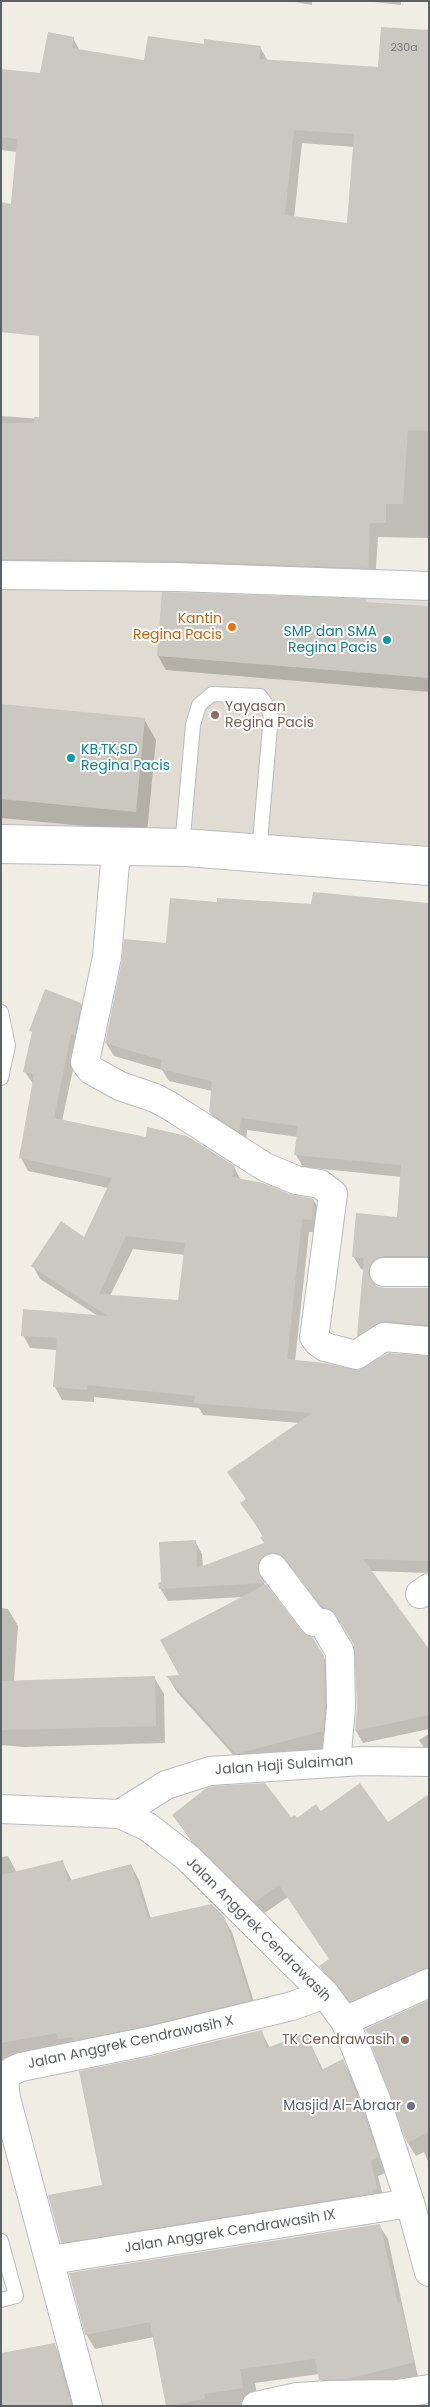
<!DOCTYPE html>
<style>
body{margin:0}
#map{position:relative;width:430px;height:2407px;overflow:hidden;background:#f0ede4;font-family:Poppins,sans-serif}
canvas{display:block}
.frame{position:absolute;inset:0;border:2px solid #5c6166;pointer-events:none}
</style>
<div id="map">
<canvas width="430" height="2407"></canvas>
<div class="frame"></div>
</div>
<script>
const ctx = document.querySelector('canvas').getContext('2d');
ctx.lineJoin = 'round';
function fillPath(path, color) {
  ctx.fillStyle = color;
  ctx.fill(path, 'evenodd');
}
function shape(rows) {
  const path = new Path2D();
  for (const r of rows) {
    path.moveTo(r[0], r[1]);
    for (let i = 2; i < r.length; i += 2) path.lineTo(r[i], r[i + 1]);
  }
  return path;
}
function strokePath(path, color, width, dash) {
  ctx.strokeStyle = color;
  ctx.lineWidth = width;
  ctx.lineCap = dash ? 'butt' : 'round';
  ctx.setLineDash(dash || []);
  ctx.stroke(path);
}
function write(font, color, halo, rows, align = 'center') {
  ctx.font = font + ' Poppins,sans-serif';
  ctx.lineWidth = 4;
  ctx.setLineDash([]);
  ctx.textBaseline = 'middle';
  ctx.strokeStyle = halo;
  ctx.fillStyle = color;
  for (const [text, x, y, turn = 0] of rows) {
    ctx.save();
    ctx.translate(x, y);
    ctx.rotate((+turn || 0) * Math.PI / 180);
    ctx.textAlign = isNaN(turn) ? turn : align;
    if (halo) ctx.strokeText(text, 0, 0);
    ctx.fillText(text, 0, 0);
    ctx.restore();
  }
}
fillPath(shape([
 [1,580,429,591,429,867,1,840]
]), '#e0dcd3');
fillPath(shape([
 [289,1,312,1,312,5],
 [365,1,401,1,401,5],
 [429,32,429,538,378,537,375,582,1,572,1,416,41,419,41,217,17,152,1,150,1,70,41,74,73,38,80,51,145,61,205,45,260,47,268,61,380,68],
 [302,143,354,147,348,224,294,218],
 [367,604,429,608,429,692,166,670,158,656],
 [1,705,144,719,156,740,147,832,1,818],
 [218,903,429,905,429,1269,377,1278,375,1286,383,1289,429,1289,429,1337,365,1348,358,1336,364,1270,361,1269,353,1256,398,1219,402,1177,303,1167,296,1155,298,1137,247,1130,246,1143,217,1125,210,1112,212,1091,169,1081,162,1070,114,1056,106,1043,167,944],
 [81,1004,88,1017,78,1046,62,1121,234,1167,241,1180,290,1196,314,1201,321,1213,319,1232,309,1232,295,1361,358,1372,429,1356,429,1573,370,1571,429,1651,429,1729,363,1743,356,1731,358,1708,355,1644,345,1628,340,1622,331,1620,294,1571,288,1566,266,1575,264,1584,301,1632,313,1639,333,1674,332,1747,246,1769,177,1692,168,1677,181,1676,244,1597,168,1601,160,1588,162,1583,195,1541,202,1554,203,1567,265,1543,264,1538,242,1503,246,1499,229,1472,299,1423,203,1415,199,1408,94,1397,94,1402,62,1400,55,1387,57,1350,30,1348,23,1335,98,1316,40,1279,33,1266,85,1238,108,1188,28,1171,21,1158,34,1085,25,1072,33,1034,31,1031],
 [133,1249,185,1255,179,1301,110,1296],
 [1,1608,8,1609,18,1626,14,1681,154,1677,164,1694,165,1743,24,1747,1,1745],
 [429,1734,429,1756,419,1740],
 [429,1795,429,1982,358,2014,328,1979,320,1966,330,1960,288,1897,263,1914,201,1855,173,1815,297,1819,321,1813,388,1823],
 [8,1856,17,1873,62,1861,72,1881,131,1865,139,1880,151,1919,223,1917,232,1932,258,2015,1,2067,1,1857],
 [429,2002,429,2164,424,2152,416,2156,408,2143,373,2045],
 [261,2031,270,2048,306,2034,323,2070,343,2060,351,2075,386,2173,378,2176,385,2204,71,2257,62,2242,104,2186,153,2057],
 [379,2225,388,2239,418,2377,329,2394,319,2374,255,2383,259,2406,167,2406,154,2337,95,2349,86,2334],
 [54,2344,64,2362,75,2406,1,2406]
]), '#0003');
fillPath(shape([
 [381,27,429,30,429,431,408,430,403,504,386,504,386,523,370,523,368,568,176,561,1,559,1,423,34,423,34,417,39,417,39,336,1,332,1,202,11,204,17,139,1,137,1,69,40,73,48,32,74,37,72,48,144,60,148,36,204,44,204,39,261,46,259,59,378,67],
 [294,130,354,134,347,223,285,215],
 [162,592,366,599,366,602,429,606,429,678,157,656],
 [1,704,145,718,136,812,1,799],
 [313,892,429,903,429,1256,384,1256,377,1258,371,1264,368,1272,371,1280,377,1286,384,1288,429,1288,429,1325,385,1321,376,1324,357,1336,364,1258,352,1257,356,1213,397,1217,401,1165,294,1155,298,1126,241,1118,239,1132,209,1112,212,1081,160,1069,162,1060,105,1043,122,960,124,939,166,943,170,898,217,902,217,898,311,904],
 [45,989,81,1003,75,1035,71,1034,54,1118,146,1137,147,1127,187,1136,235,1166,232,1177,263,1183,290,1194,314,1199,312,1220,302,1219,287,1359,324,1363,358,1370,388,1353,429,1356,429,1561,363,1559,429,1649,429,1715,355,1731,357,1708,354,1645,336,1615,331,1610,322,1607,285,1559,279,1554,271,1553,263,1556,259,1562,258,1570,265,1583,159,1589,158,1583,161,1582,159,1542,196,1540,197,1568,264,1543,260,1537,264,1536,240,1503,246,1499,227,1472,312,1413,194,1403,195,1396,88,1385,87,1390,53,1387,57,1338,21,1336,23,1309,108,1316,31,1266,61,1221,84,1237,112,1178,19,1158,34,1074,23,1072,32,1032,29,1031],
 [126,1236,185,1243,178,1300,99,1294],
 [266,1584,302,1631,313,1638,324,1656,325,1707,323,1731,236,1754,166,1676,179,1675,160,1640],
 [155,1676,156,1726,1,1730,1,1681],
 [265,1783,291,1817,295,1815,297,1818,316,1804,321,1811,360,1783,388,1822,429,1794,429,1968,350,2002,336,1983,319,1966,329,1959,279,1885,255,1902,193,1842,172,1815,205,1789,213,1786],
 [63,1860,68,1881,131,1864,148,1918,212,1904,224,1916,251,2000,146,2026,73,2041,72,2037,58,2039,57,2033,1,2043,1,1875],
 [429,2000,429,2132,407,2143,371,2045,375,2043,365,2029],
 [262,2030,267,2048,306,2032,321,2070,343,2059,379,2157,371,2161,377,2189,372,2190,373,2193,61,2243,48,2195,102,2185,79,2071,153,2056],
 [380,2224,398,2304,400,2303,415,2362,347,2379,319,2380,315,2359,240,2369,243,2388,204,2394,205,2399,166,2406,150,2322,85,2335,69,2273],
 [55,2343,71,2406,1,2406,1,2353]
]), '#cbc7c1');
const lane = shape([
 [1,832,183,836,429,854],
 [183,836,193,725,199,705,212,694,260,696,267,706,271,716,260,841],
 [1,1012,8,1046,1,1078],
 [1,2241,16,2296,1,2300]
]);
const street = shape([
 [1,575,176,577,429,586],
 [1,849,186,852,429,871],
 [116,851,107,957,85,1062,91,1070,120,1086,155,1098,170,1106,265,1167,296,1180,320,1184,333,1194,315,1331,314,1337,318,1342,325,1347,356,1355,384,1337,429,1341],
 [384,1272,429,1272],
 [273,1568,314,1622,323,1623,340,1652,341,1708,336,1762],
 [420,1594,429,1588],
 [1,1809,120,1814,148,1827,188,1858,325,1994,345,2021,377,2102,410,2203,429,2272],
 [120,1814,166,1785,210,1771,362,1761,429,1762],
 [345,2021,429,1983],
 [51,2260,410,2203],
 [88,2406,6,2098,4,2082,6,2076,12,2071,21,2067,149,2041,292,2006,325,1994],
 [256,2406,297,2397,330,2395,397,2394,429,2389]
]);
strokePath(lane, '#b7bbbf', 16);
strokePath(street, '#b7bbbf', 30);
strokePath(lane, '#fff', 14);
strokePath(street, '#fff', 28);
for (const [x, y, r, color] of [
 [232,627,5,"#e8710a"],
 [387,640,5,"#0f9aa8"],
 [215,715,5,"#8d6e63"],
 [71,758,5,"#0f9aa8"],
 [405,2040,5,"#8d6e63"],
 [411,2106,5,"#6b7280"]
]) {
  const dot = new Path2D();
  dot.arc(x, y, r, 0, 2 * Math.PI);
  ctx.fillStyle = color;
  ctx.fill(dot);
  strokePath(dot, '#fff', 2);
}
write('11px', '#787a7d', null, [
 ["230a",404,48]
]);
write('14px', '#c56008', '#fff', [
 ["Kantin",222,619],
 ["Regina Pacis",222,635]
], 'right');
write('14px', '#0d838f', '#fff', [
 ["SMP dan SMA",377,632],
 ["Regina Pacis",377,648],
 ["KB,TK,SD",81,750,"left"],
 ["Regina Pacis",81,766,"left"]
], 'right');
write('14px', '#785e54', '#fff', [
 ["Yayasan",225,707],
 ["Regina Pacis",225,723],
 ["TK Cendrawasih",395,2040,"right"]
], 'left');
write('14px', '#5c6166', '#fff', [
 ["Jalan Haji Sulaiman",284,1766,-4],
 ["Jalan Anggrek Cendrawasih",258,1930,45],
 ["Jalan Anggrek Cendrawasih X",131,2043,-12],
 ["Jalan Anggrek Cendrawasih IX",230,2232,-9]
]);
write('14px', '#5b616d', '#fff', [
 ["Masjid Al-Abraar",401,2106]
], 'right');
</script>
